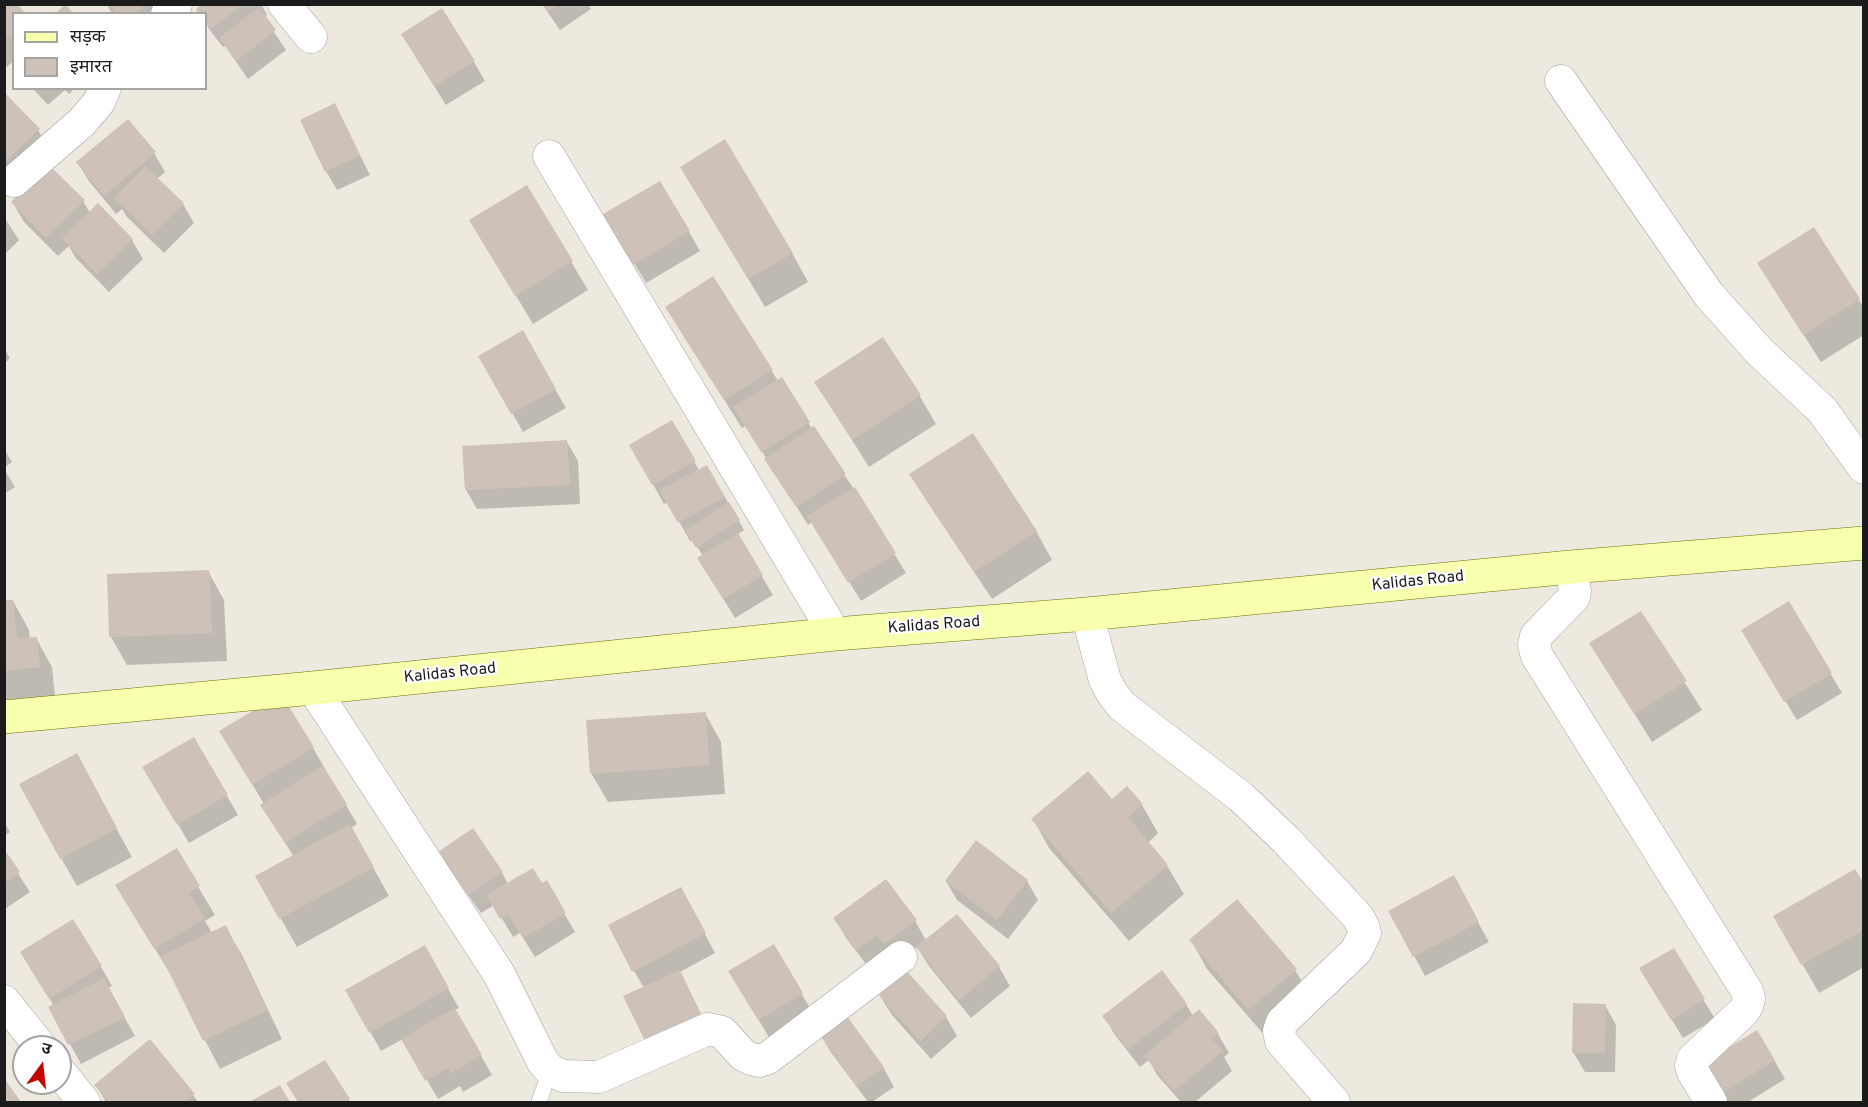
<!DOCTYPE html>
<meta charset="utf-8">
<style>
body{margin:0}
#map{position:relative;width:1868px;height:1107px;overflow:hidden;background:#eee9df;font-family:Overpass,"Noto Sans Devanagari",sans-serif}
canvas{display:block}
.frame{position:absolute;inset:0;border:6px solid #1b1b1b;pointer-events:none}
.legend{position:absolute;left:12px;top:12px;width:195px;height:78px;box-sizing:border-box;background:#fff;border:2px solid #a4a4a4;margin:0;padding:8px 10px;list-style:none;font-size:18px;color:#1b1b1b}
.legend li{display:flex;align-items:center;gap:12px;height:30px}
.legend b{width:30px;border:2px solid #a4a4a4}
.north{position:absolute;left:12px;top:1035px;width:60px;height:60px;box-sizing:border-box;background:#fff;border:2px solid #a4a4a4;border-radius:50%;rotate:15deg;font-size:16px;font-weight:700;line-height:24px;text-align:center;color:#1b1b1b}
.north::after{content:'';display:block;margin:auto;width:21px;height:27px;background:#c60500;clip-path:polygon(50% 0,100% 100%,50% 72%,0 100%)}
</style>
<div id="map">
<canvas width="1868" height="1107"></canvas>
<div class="frame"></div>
<ul class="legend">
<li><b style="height:8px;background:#f8ffad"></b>सड़क</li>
<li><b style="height:16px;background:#cec2b8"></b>इमारत</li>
</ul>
<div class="north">उ</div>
</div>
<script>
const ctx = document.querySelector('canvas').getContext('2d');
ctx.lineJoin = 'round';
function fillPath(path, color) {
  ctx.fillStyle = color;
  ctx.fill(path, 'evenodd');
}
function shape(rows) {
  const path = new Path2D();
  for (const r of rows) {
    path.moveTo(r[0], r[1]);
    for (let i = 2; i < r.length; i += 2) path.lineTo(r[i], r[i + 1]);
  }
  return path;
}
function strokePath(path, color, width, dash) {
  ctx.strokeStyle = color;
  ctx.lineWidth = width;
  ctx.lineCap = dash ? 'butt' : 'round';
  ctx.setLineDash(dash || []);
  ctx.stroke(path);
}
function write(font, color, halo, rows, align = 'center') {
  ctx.font = font + ' Overpass,sans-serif';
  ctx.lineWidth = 4.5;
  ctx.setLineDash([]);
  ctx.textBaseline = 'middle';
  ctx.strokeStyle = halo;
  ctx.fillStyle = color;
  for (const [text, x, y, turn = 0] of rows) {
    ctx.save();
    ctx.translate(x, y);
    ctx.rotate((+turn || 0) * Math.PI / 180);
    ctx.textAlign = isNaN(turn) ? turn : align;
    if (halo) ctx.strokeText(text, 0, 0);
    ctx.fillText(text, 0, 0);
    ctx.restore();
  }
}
fillPath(shape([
 [4,4,14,14,14,64,12,62,7,67,4,64],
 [107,4,157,4,162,14,112,14],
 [205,4,261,4,267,15,264,17,286,50,248,79,225,46,223,47,209,29,206,22],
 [542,4,588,4,591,9,560,30],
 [414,54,474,62,485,81,446,105],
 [32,88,75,88,69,94,65,90,48,105],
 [4,95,38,130,49,149,4,185],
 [345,125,370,175,337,190,326,171],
 [154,153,165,172,157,179,183,204,194,223,164,253,127,217,122,209,116,214,89,181,77,162],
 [527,188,588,290,533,324,488,249],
 [698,195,792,253,808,282,765,307],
 [83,201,90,213,98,205,132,240,143,259,109,292,75,257,69,246,58,256,24,222,13,203],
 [605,215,689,232,700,251,646,283],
 [4,217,19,240,4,255],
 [713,278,778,381,782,379,812,429,854,489,906,573,861,601,812,522,808,525,746,426,742,428,683,335],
 [1776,292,1859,300,1864,308,1864,335,1821,362],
 [522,332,566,408,523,432,480,356],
 [4,348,10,358,4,364],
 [816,383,919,395,936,424,869,467],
 [672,422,699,470,707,467,739,521,744,530,737,535,773,595,735,618,710,577,703,556,693,540,690,541,668,502,664,504,631,445],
 [567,442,578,461,580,504,477,509,466,490],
 [4,449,12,462,4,468],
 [4,469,15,487,4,494],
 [911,475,1036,531,1052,560,992,599,928,503],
 [208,571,224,600,227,661,127,665,111,637],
 [13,601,29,630,30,639,36,638,52,667,55,696,4,700,4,602],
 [1788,603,1842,693,1797,720,1754,650],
 [1641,613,1702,710,1652,742,1591,644],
 [705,713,721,742,725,794,608,802,591,773],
 [194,739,238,815,189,843,145,768],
 [313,748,357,824,351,828,389,896,297,947,257,877,294,857,273,824,264,804,232,750],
 [92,784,132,857,77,886,61,858],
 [1112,801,1142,805,1158,833,1148,843,1167,866,1184,894,1129,941,1049,848,1033,819],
 [4,822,10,832,4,836],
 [176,850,215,915,205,921,212,933,225,927,242,955,282,1039,220,1069,172,977,134,914],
 [6,855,30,892,5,909,4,856],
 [451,871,502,873,508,884,541,885,546,882,575,932,535,957,520,933,513,937,494,905,481,913],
 [946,881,1027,881,1038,900,1008,939,957,900],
 [1864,886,1864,967,1819,993,1775,917],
 [1464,897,1489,942,1425,976,1390,911],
 [691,908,715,953,680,972,712,1036,644,988,634,971],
 [835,919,915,921,926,940,999,967,1010,986,971,1018,929,966,917,947,896,963,869,968,846,938],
 [1191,940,1295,970,1312,998,1266,1037,1207,969],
 [773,946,813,1013,770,1039,730,972],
 [424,947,459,1008,455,1010,492,1075,463,1092,460,1086,438,1099,403,1039,381,1051,347,991],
 [1673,950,1715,1019,1683,1038,1652,988],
 [101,967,112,986,108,988,135,1036,81,1064,50,1008,54,1006,33,972],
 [905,973,946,1017,957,1036,931,1059,892,1015,880,996],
 [1186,1004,1193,1016,1218,1034,1229,1053,1224,1057,1232,1071,1195,1102,1181,1102,1157,1075,1149,1060,1140,1067,1115,1035,1104,1016],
 [1605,1005,1616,1025,1615,1072,1585,1072,1573,1052],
 [819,1032,883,1067,894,1087,872,1102,868,1102,830,1051],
 [1774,1060,1785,1079,1748,1102,1724,1102,1713,1085],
 [325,1062,350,1102,299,1102,288,1084],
 [96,1085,193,1095,198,1102,106,1102],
 [280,1087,289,1102,252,1102]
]), '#0003');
fillPath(shape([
 [4,4,17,4,26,14,14,14,14,32,4,40],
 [65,4,74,14,55,14],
 [109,4,145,4,135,14,118,14],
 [202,4,244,4,211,29,206,22,206,14,199,14,196,9],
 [542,4,559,4,548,12],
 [259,7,276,30,236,61,219,38],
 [442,8,475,61,434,86,401,34],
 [4,92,40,129,4,162],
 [335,103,360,155,325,172,300,120],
 [128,119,156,152,104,196,76,162],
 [725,139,793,253,748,279,680,167],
 [49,165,85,200,46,238,11,202],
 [145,166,184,203,152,235,114,198],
 [660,181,690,231,633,265,603,214],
 [527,185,573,261,515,296,469,220],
 [98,203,133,239,97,274,62,238],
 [1814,227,1860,299,1803,335,1757,263],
 [713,276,773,370,724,400,665,307],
 [523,330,556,389,511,414,478,356],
 [883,337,921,395,852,440,814,382],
 [782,377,810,422,761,452,733,407],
 [672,420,696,461,652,485,629,445],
 [814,426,846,474,796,507,764,459],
 [973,433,1037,531,974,572,909,474],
 [567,440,570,485,465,490,462,446],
 [707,465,725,497,678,523,659,490],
 [855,487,896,553,848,583,807,516],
 [729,502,740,520,696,548,685,530],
 [738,533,763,575,723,599,697,558],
 [209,570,212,633,109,637,107,574],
 [4,600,13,600,17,638,37,637,40,667,4,671],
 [1789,601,1832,673,1784,702,1741,630],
 [1641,611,1687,681,1634,714,1589,643],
 [281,694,314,747,252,785,219,731],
 [706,712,709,765,590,774,586,720],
 [194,737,228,795,177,825,142,767],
 [77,753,117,828,60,859,19,784],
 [323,766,347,804,285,843,260,805],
 [1088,771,1112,799,1127,786,1143,804,1128,817,1168,865,1111,913,1031,819],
 [350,824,374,867,279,919,255,876],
 [473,828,503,872,468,895,438,852],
 [976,840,1028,880,997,920,945,881],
 [177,848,200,886,189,893,205,918,154,949,115,885],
 [7,853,20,872,4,883,4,854],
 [533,868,542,883,547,880,566,913,523,938,508,914,500,919,486,895],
 [1855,869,1864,883,1864,930,1801,965,1773,916],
 [1454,875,1479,922,1413,957,1388,911],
 [886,879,917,920,884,944,877,935,856,950,833,918],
 [681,887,706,933,632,972,608,925],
 [1237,899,1297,969,1248,1010,1189,940],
 [957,914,1000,966,959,1000,916,947],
 [73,919,102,966,49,999,20,952],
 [226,925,267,1010,203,1041,161,956],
 [774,944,803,993,758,1020,728,971],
 [425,945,449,988,369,1033,345,990],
 [1674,948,1705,999,1671,1020,1639,968],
 [680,970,702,1016,646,1043,623,996],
 [906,970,947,1016,920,1041,879,995],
 [1162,970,1187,1004,1128,1049,1102,1016],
 [104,978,125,1017,68,1045,48,1007],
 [1573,1003,1606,1004,1605,1053,1572,1053],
 [455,1008,482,1055,451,1073,448,1068,425,1081,401,1039],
 [1199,1009,1219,1033,1212,1039,1223,1051,1174,1091,1144,1056],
 [844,1012,884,1067,857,1086,817,1031],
 [1757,1030,1775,1060,1719,1095,1700,1065],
 [150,1039,195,1094,184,1102,109,1102,94,1085],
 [325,1060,350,1099,344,1102,298,1102,286,1083],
 [4,1078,21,1102,4,1102],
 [280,1085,290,1102,249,1102]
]), '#cec2b8');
const lane = shape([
 [539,1102,550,1070]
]);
const street = shape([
 [284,4,311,37],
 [167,14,176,4],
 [1561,81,1709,295,1760,352,1822,410,1864,468],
 [549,156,835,634],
 [14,181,82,122,99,102,105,88],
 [1571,567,1575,591,1574,597,1536,636,1534,645,1537,656,1747,991,1749,998,1747,1006,1744,1011,1693,1059,1691,1066,1693,1072,1711,1102],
 [1087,614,1105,680,1112,693,1122,706,1241,797,1286,840,1358,917,1363,926,1365,933,1356,951,1282,1022,1279,1031,1281,1041,1334,1102],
 [313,688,499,974,543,1062,550,1070,563,1076,599,1077,708,1029,722,1032,743,1055,751,1059,759,1061,768,1058,901,957],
 [4,1001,41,1047],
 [60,1072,84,1102]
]);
const secondary = shape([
 [4,717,313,688,835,634,1087,614,1571,567,1864,543]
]);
strokePath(lane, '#a2a2a2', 16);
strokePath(street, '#a2a2a2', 33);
strokePath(secondary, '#657400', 34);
strokePath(lane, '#fff', 15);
strokePath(street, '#fff', 32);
strokePath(secondary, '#f8ffad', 33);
write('16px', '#1b1b1b', '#fff', [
 ["Kalidas Road",1418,582,-6],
 ["Kalidas Road",934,626,-4],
 ["Kalidas Road",450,674,-6]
]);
</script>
